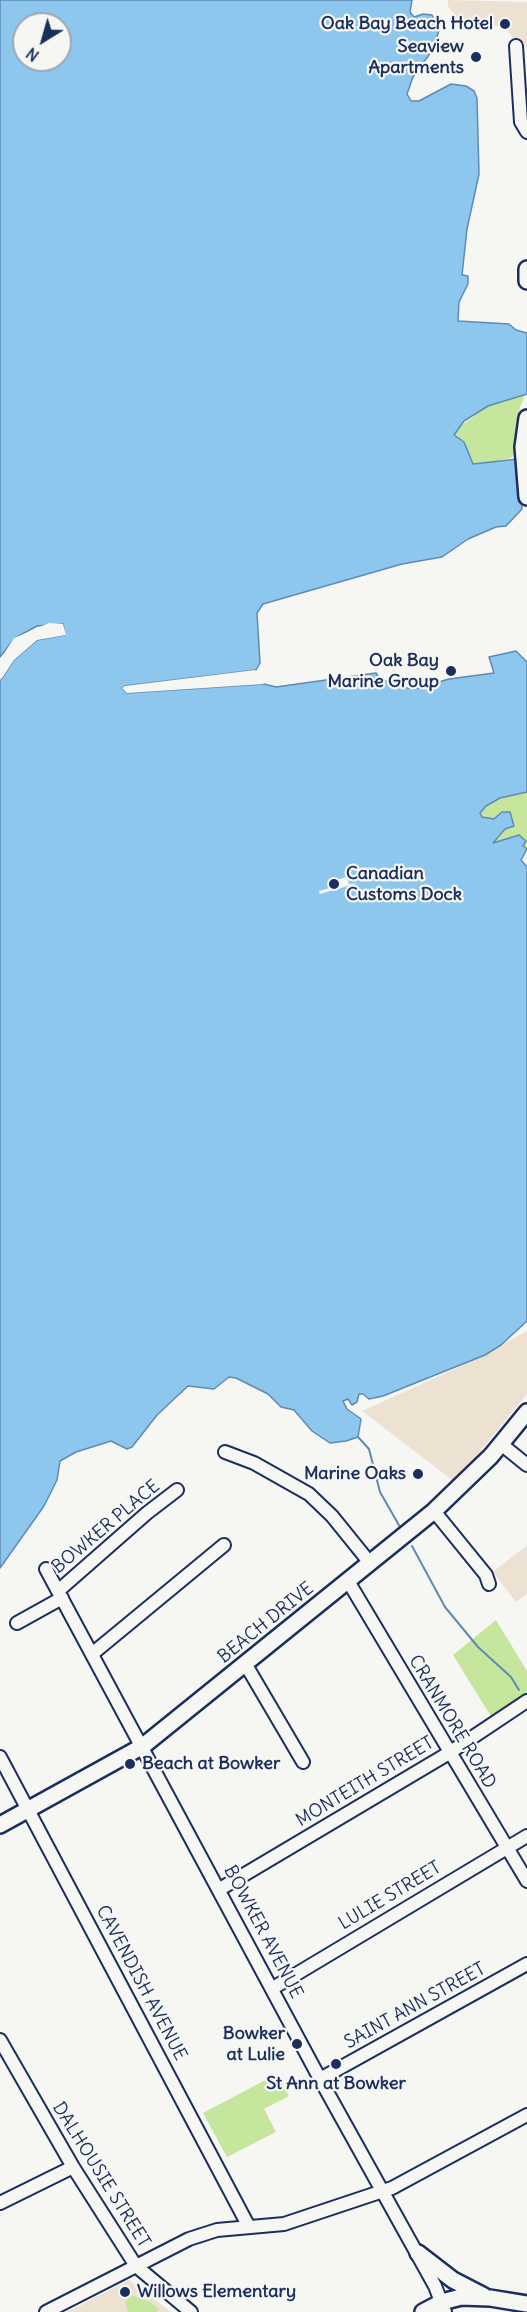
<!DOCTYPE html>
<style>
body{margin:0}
#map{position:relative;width:527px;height:2312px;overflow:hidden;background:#f6f6f2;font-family:Delius,sans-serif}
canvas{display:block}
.north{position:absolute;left:12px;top:12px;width:60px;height:60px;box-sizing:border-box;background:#f6f6f2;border:2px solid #9ea6b7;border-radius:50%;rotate:217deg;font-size:16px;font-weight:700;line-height:24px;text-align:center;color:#1b2f5e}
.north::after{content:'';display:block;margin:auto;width:21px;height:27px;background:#1b2f5e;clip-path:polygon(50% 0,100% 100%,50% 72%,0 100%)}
</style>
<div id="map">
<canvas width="527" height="2312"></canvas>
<div class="north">N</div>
</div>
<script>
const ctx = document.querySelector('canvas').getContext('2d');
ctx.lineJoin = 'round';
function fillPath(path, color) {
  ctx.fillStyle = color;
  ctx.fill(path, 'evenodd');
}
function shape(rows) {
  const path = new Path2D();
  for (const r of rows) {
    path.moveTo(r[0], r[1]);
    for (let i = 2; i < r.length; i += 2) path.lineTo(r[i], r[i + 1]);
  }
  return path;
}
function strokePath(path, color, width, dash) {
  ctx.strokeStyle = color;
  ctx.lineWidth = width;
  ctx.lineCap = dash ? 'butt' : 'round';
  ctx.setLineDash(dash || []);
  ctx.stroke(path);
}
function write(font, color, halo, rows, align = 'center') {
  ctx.font = font + ' Delius,sans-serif';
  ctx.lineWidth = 4.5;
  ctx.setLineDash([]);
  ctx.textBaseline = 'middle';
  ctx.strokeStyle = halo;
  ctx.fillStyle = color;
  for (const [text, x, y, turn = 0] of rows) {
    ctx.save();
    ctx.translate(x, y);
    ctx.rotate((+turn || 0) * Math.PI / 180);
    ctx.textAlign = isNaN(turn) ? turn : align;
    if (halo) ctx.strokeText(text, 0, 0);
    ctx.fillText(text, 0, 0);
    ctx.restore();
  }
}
fillPath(shape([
 [448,0,527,2,527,49,522,41,514,40,506,28,457,18,448,6],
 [527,1331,527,1394,455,1482,362,1411,468,1363],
 [527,1545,527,1594,516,1602,493,1572],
 [129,2280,171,2312,66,2312,77,2307]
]), '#ede1d2');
fillPath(shape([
 [525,395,520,407,514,454,511,458,480,465,473,464,464,442,454,435,458,428,488,406],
 [527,792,527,849,523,846,526,840,519,835,494,844,493,843,505,829,511,828,502,812,494,819,482,817,480,813,485,806,500,798],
 [496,1620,527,1671,527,1693,492,1718,453,1655],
 [277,2074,289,2096,264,2109,276,2132,227,2157,203,2113],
 [129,2294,150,2302,159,2309,157,2312,128,2312,125,2303]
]), '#c6e69e');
const water = shape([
 [0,0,412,0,410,12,414,17,423,14,432,15,439,30,434,48,413,77,407,94,411,101,419,101,451,84,466,86,474,91,477,98,479,174,467,229,462,275,468,276,468,284,459,302,458,321,509,324,516,330,527,333,527,394,488,406,464,421,454,435,464,442,473,464,518,459,522,509,506,526,496,527,468,539,442,557,402,564,263,604,257,613,260,663,256,670,125,686,122,688,127,693,264,684,276,687,376,673,379,678,400,687,415,689,449,679,494,673,489,657,516,651,527,662,527,792,500,798,486,806,480,813,482,817,494,819,502,812,510,812,514,826,505,829,493,843,519,835,526,841,523,846,527,849,521,860,527,867,527,1321,501,1345,485,1355,383,1396,369,1399,363,1394,359,1394,357,1402,352,1405,348,1399,343,1401,347,1409,361,1419,358,1437,346,1441,330,1443,312,1431,294,1410,281,1407,268,1394,236,1378,229,1377,214,1389,188,1386,157,1415,132,1447,127,1449,111,1441,76,1452,60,1461,57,1480,44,1506,0,1568,0,681,14,660,37,640,65,635,63,624,37,626,15,638,0,657,0,0],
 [24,24,60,24,60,60,24,60,24,24]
]);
fillPath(water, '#8dc7ed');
strokePath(water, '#5f8ab4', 1.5);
fillPath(shape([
 [49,623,63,624,66,635,37,640,14,660,0,681,4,670,23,647,36,638,63,633,61,627,38,629,16,640,0,660,14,638],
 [255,670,257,673,126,689,262,681,264,684,127,693,122,688,125,686],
 [347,877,349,884,358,883,320,894,319,891,333,887,332,881]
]), '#f6f6f2');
strokePath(shape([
 [358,1437,369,1449,380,1492,400,1527],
 [412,1546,445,1607,478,1647,511,1677,519,1690]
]), '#5f8ab4', 2);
const minor = shape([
 [516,46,521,122,527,132],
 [501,1444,527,1465],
 [225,1452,254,1463,309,1494,332,1516,370,1563],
 [434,1511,486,1575,489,1584],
 [46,1569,320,2079,435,2286,445,2312],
 [348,1581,527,1881],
 [58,1591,147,1513,177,1490],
 [17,1623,62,1598],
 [92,1654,224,1545],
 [246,1665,303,1762],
 [0,1757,249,2227],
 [220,1889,449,1753,527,1701],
 [273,1988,527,1836],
 [0,2040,73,2167,136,2266,191,2312],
 [320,2079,527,1964],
 [0,2203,73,2167],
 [46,2312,189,2239,217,2230,284,2224,392,2188,527,2115]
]);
const major = shape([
 [527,269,527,281],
 [527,418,523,447,527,497],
 [0,1825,143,1746,434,1511,491,1456,527,1412],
 [418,2253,453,2280,484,2296],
 [423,2312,442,2302,461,2297,490,2298,527,2304]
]);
strokePath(minor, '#1b2f5e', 16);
strokePath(major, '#1b2f5e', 20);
strokePath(minor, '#f6f6f2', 12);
strokePath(major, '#f6f6f2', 15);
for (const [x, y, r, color] of [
 [505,24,6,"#1b2f5e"],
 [476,57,6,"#1b2f5e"],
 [451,671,6,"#1b2f5e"],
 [334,884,6,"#1b2f5e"],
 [418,1474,6,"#1b2f5e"],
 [130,1764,6,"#1b2f5e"],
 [297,2044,6,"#1b2f5e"],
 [336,2064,6,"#1b2f5e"],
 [125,2292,6,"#1b2f5e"]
]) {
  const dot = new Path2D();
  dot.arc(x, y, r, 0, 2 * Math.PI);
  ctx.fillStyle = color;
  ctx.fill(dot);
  strokePath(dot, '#f6f6f2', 2);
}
write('bold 18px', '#1b2f5e', '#f6f6f2', [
 ["Oak Bay Beach Hotel",493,24],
 ["Seaview",464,47],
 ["Apartments",464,68],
 ["Oak Bay",439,661],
 ["Marine Group",439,682],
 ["Canadian",346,874,"left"],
 ["Customs Dock",346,895,"left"],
 ["Marine Oaks",406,1474],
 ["Beach at Bowker",142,1764,"left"],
 ["Bowker",285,2034],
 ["at Lulie",285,2055],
 ["St Ann at Bowker",336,2084,"center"],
 ["Willows Elementary",137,2292,"left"]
], 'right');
write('18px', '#1b2f5e', '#f6f6f2', [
 ["BOWKER PLACE",106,1527,-40],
 ["BEACH DRIVE",266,1623,-39],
 ["CRANMORE ROAD",452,1722,59],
 ["MONTEITH STREET",365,1782,-31],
 ["LULIE STREET",390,1896,-31],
 ["BOWKER AVENUE",263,1932,62],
 ["CAVENDISH AVENUE",141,1983,62],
 ["SAINT ANN STREET",415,2006,-29],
 ["DALHOUSIE STREET",101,2175,58]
]);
</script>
